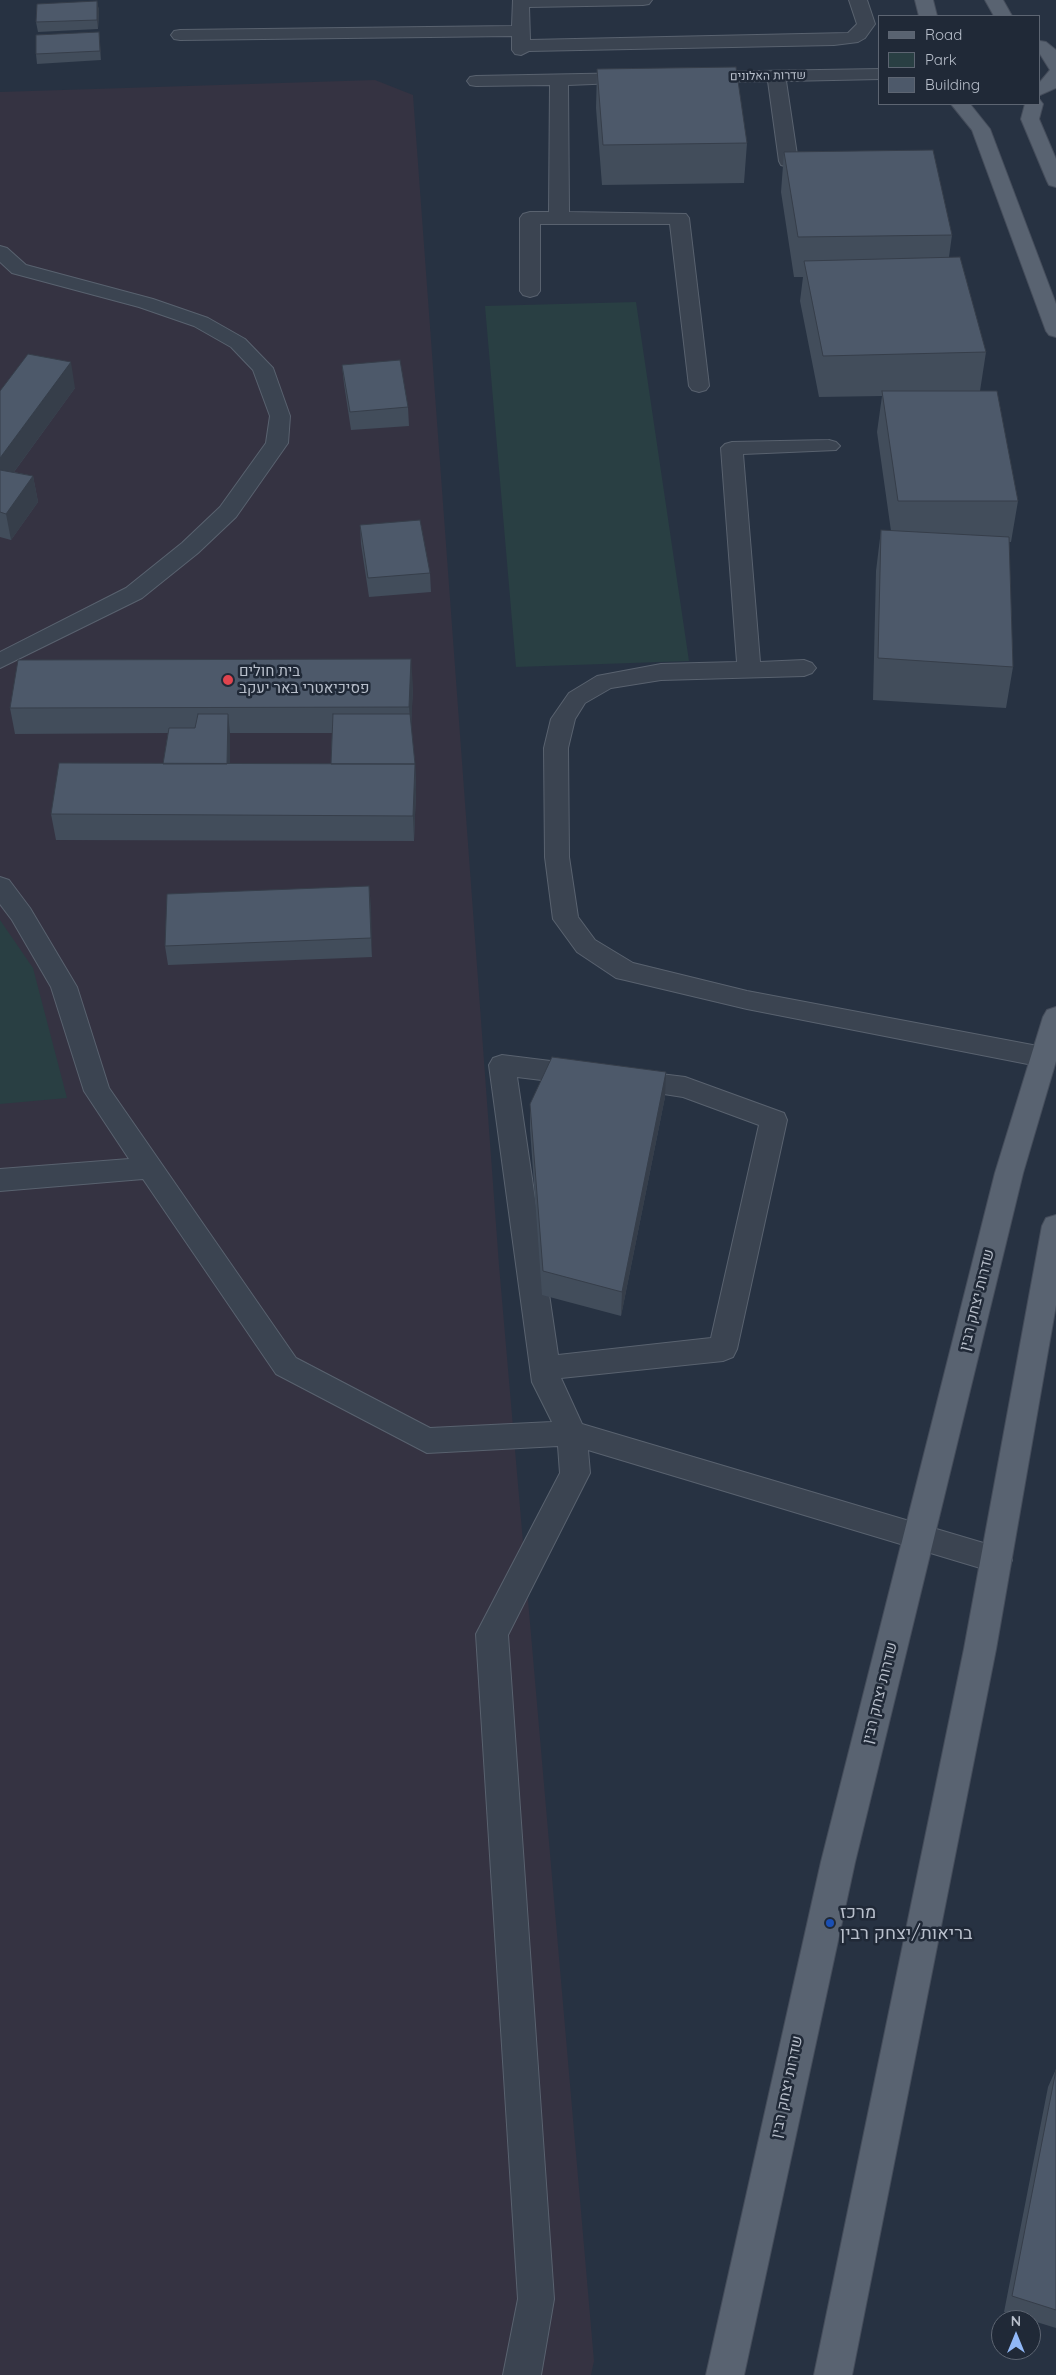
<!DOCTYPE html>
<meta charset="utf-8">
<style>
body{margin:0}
#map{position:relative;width:1056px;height:2375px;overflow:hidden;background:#273242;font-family:Quicksand,sans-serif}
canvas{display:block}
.legend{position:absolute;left:878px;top:15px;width:162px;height:90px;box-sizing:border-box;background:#202937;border:1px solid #5d6572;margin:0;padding:6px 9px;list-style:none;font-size:15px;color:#b8bfcb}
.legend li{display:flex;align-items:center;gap:10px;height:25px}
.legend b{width:25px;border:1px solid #5d6572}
.north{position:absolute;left:991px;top:2310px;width:50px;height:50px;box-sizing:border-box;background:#202937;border:1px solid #5d6572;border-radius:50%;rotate:0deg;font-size:14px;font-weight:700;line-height:20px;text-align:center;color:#b8bfcb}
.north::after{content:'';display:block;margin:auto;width:18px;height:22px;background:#91b8f7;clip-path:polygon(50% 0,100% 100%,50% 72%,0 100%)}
</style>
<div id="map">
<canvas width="1056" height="2375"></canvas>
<ul class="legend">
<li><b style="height:6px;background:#596371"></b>Road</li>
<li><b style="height:14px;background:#293f43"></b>Park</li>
<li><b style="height:14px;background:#4d596a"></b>Building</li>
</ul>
<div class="north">N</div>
</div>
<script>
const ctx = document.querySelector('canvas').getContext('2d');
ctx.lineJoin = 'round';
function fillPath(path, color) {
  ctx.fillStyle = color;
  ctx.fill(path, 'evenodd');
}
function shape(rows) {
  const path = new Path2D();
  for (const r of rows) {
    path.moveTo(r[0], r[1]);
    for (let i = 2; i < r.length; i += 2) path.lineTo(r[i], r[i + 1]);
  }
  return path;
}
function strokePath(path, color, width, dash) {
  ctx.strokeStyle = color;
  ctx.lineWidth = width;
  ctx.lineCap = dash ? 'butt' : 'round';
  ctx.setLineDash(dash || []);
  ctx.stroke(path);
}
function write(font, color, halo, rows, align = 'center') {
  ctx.font = font + ' Quicksand,Heebo,sans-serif';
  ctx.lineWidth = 5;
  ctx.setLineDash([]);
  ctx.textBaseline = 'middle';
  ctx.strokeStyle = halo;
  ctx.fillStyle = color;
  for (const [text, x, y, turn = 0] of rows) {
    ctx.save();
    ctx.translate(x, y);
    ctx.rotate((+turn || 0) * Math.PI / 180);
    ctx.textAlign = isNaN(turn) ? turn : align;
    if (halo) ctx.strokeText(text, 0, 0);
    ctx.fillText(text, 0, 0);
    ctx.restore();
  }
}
fillPath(shape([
 [375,80,413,95,499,1265,594,2361,591,2375,0,2375,0,92]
]), '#353342');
fillPath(shape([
 [636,302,689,661,516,667,485,306],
 [0,920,33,968,67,1098,0,1104]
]), '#293f43');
const minor = shape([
 [513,0,652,0,649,4,643,5,529,7,530,40,848,33,857,24,849,0,867,0,875,24,865,38,858,42,834,45,529,51,521,55,515,54,512,50,512,36,180,40,174,39,171,35,174,31,180,30,512,26,513,0],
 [880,69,880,79,786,81,797,155,823,156,825,160,823,164,816,166,788,167,781,165,779,161,768,81,700,82,694,81,691,77,694,73,700,72,880,69],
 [635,73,641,74,644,78,641,82,568,85,569,212,686,214,689,218,709,386,706,390,699,392,692,390,689,386,670,224,540,224,540,291,537,295,530,297,523,295,520,291,520,218,523,214,530,212,549,212,550,85,476,86,470,85,467,81,470,77,476,76,635,73],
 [0,246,7,248,26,265,153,299,208,318,245,339,273,368,290,416,288,443,236,517,198,553,142,598,0,668,0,652,126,588,182,543,220,507,266,443,270,416,253,370,231,347,194,326,139,307,12,273,0,262,0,246],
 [829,440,836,442,840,446,836,450,743,454,760,662,804,660,812,663,816,668,812,673,804,676,661,680,611,688,585,703,575,719,568,748,569,857,578,917,595,940,633,963,747,991,1043,1047,1052,1050,1056,1057,1052,1064,1043,1067,747,1009,625,980,616,978,577,952,553,919,545,857,544,748,551,719,569,693,597,676,661,664,737,662,721,448,725,444,732,442,829,440],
 [0,877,9,880,30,908,77,987,109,1088,296,1358,430,1428,552,1422,532,1382,489,1065,493,1058,502,1055,583,1065,592,1068,596,1075,592,1082,583,1085,517,1077,558,1355,711,1338,759,1125,683,1097,619,1087,615,1080,619,1073,628,1070,685,1077,784,1113,787,1120,737,1349,733,1357,723,1361,561,1378,582,1424,997,1547,1008,1551,1012,1560,1008,1569,997,1573,588,1450,590,1473,508,1635,554,2299,541,2375,503,2375,518,2299,476,1634,560,1473,558,1446,427,1453,276,1374,143,1179,0,1191,0,1169,129,1159,84,1091,51,987,12,920,0,904,0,877]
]);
const major = shape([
 [915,0,933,0,937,16,919,16,915,0],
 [985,0,1003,0,1012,16,994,16,985,0],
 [1040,41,1046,42,1056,50,1056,88,1040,95,1040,82,1050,70,1040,54,1040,41],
 [1040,100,1043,104,1039,119,1056,159,1056,187,1049,185,1047,181,1021,119,1025,104,1040,104,1040,100],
 [951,104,970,104,990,129,1056,304,1056,337,1049,335,1046,331,972,130,951,104],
 [1056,1007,1056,1061,1023,1173,855,1862,744,2375,706,2375,821,1862,995,1173,1043,1017,1047,1010,1056,1007],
 [1056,1215,1056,1305,996,1649,852,2375,814,2375,964,1649,1042,1226,1046,1218,1056,1215]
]);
strokePath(minor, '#59626f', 2);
strokePath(major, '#454d5b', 2);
fillPath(minor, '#3b4451');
fillPath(major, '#596371');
fillPath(shape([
 [97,1,99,11,98,29,38,32,36,22],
 [99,32,101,60,37,64,36,54],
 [597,69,747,143,744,183,602,185,596,108],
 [784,152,952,235,949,257,986,352,980,391,1018,501,1011,542,1009,542,1013,667,1006,708,873,700,876,571,881,530,891,531,877,432,882,396,819,397,800,301,803,277,794,277,781,192],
 [342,365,408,407,409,426,351,430,344,384],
 [75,388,14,472,33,476,38,502,11,540,0,537,0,391],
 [360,525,430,573,431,592,369,597,361,544],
 [413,686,411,726,415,764,416,790,414,841,56,840,51,814,163,764,168,733,15,734,10,708],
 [230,733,332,733,331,764,230,764],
 [369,886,372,957,168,965,165,946],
 [665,1097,621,1316,542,1295,530,1129,530,1104],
 [1056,2069,1056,2328,1004,2312,1048,2087]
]), '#424d5b');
fillPath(shape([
 [97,1,99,11,98,29,97,20],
 [99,32,100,41,101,60,100,51],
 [71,362,75,388,0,491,0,458],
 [33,476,38,502,11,540,6,514],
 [411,659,413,686,411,733,409,707],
 [228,714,230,733,230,790,227,771],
 [415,764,416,790,414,841,413,816],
 [369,886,371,905,372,957,371,938],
 [666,1072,665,1097,621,1316,622,1292]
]), '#363e4a');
const building = shape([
 [97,1,97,20,36,22,37,4,97,1],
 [99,32,100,51,36,54,36,35,99,32],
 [736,67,747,143,603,145,597,69,736,67],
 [933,150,952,235,798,237,784,152,933,150],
 [960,257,986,352,823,356,804,261,960,257],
 [28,354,71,362,0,458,0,391,28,354],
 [400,360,408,407,350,412,342,365,400,360],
 [882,391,997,391,1018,501,898,501,882,391],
 [0,470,33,476,6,514,0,512,0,470],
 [420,520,430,573,368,578,360,525,420,520],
 [881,530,1009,537,1013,667,878,658,881,530],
 [411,659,409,707,10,708,18,660,411,659],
 [198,714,228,714,227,764,163,764,169,728,195,728,198,714],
 [333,714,410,714,415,764,331,764,333,714],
 [59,763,415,764,413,816,51,814,59,763],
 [369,886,371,938,165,946,167,894,369,886],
 [552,1057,666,1072,622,1292,543,1271,530,1104,552,1057],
 [1056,2070,1056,2310,1012,2296,1056,2070]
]);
fillPath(building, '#4d596a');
strokePath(building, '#363e4a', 1);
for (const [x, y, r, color] of [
 [228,680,6,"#e0444e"],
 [830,1923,5,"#1a4fb4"]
]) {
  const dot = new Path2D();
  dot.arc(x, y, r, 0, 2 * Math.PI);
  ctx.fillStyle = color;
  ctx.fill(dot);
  strokePath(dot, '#202937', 2);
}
write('12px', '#b8bfcb', '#202937', [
 ["שדרות האלונים",768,76,-1]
]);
write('15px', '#b8bfcb', '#202937', [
 ["בית חולים",239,671],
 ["פסיכיאטרי באר יעקב",239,688]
], 'left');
write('15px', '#b8bfcb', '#202937', [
 ["שדרות יצחק רבין",977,1300,-76],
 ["שדרות יצחק רבין",880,1693,-76],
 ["שדרות יצחק רבין",787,2087,-78]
]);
write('18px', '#b8bfcb', '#202937', [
 ["מרכז",840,1913],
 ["בריאות/יצחק רבין",840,1934]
], 'left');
</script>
